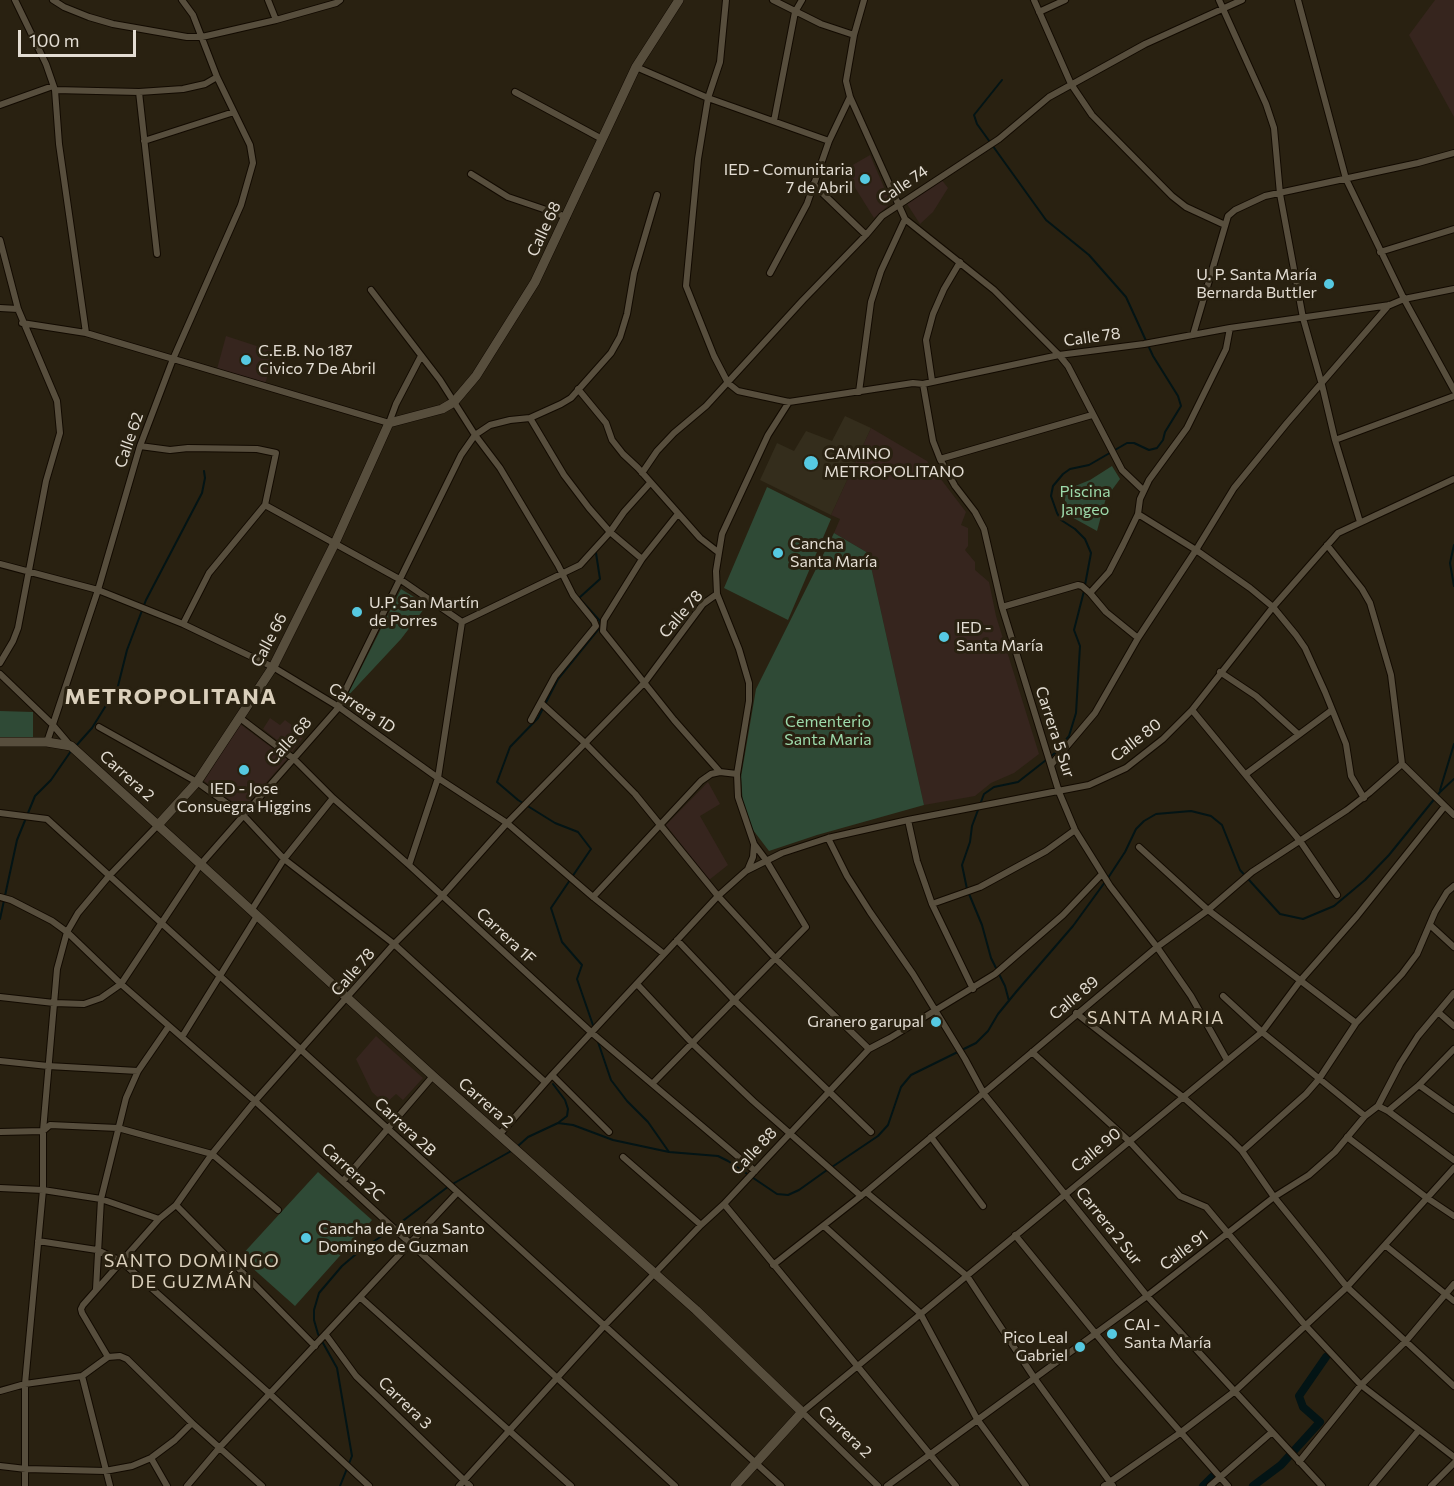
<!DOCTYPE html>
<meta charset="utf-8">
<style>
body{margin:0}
#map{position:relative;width:1454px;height:1486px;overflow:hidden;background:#292111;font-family:Commissioner,sans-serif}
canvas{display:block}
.scale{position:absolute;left:18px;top:30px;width:118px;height:27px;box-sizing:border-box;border:3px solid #e3ddd3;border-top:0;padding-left:8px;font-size:18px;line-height:21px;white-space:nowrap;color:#e3ddd3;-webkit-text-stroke:4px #292111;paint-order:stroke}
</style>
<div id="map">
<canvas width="1454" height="1486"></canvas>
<div class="scale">100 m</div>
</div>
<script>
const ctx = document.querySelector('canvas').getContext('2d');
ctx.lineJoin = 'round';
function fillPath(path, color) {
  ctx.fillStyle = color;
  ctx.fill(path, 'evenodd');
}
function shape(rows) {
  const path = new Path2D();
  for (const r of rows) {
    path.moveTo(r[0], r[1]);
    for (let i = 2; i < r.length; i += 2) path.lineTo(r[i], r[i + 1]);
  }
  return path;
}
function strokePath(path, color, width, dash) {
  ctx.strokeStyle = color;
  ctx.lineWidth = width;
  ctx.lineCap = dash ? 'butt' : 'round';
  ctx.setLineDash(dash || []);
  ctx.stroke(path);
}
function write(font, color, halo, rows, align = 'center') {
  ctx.font = font + ' Commissioner,sans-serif';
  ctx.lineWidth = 6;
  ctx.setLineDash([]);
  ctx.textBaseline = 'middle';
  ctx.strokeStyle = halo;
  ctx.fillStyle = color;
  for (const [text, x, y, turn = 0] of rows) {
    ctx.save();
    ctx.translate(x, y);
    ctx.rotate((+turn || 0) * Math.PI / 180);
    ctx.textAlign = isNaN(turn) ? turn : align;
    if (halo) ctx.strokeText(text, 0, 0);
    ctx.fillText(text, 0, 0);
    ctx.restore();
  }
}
fillPath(shape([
 [1435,0,1454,0,1454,117,1409,35],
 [870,155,891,203,874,218,844,170],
 [941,179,948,188,933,212,920,224,907,204],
 [226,336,275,352,265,384,217,369],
 [871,428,927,461,966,512,961,525,968,528,968,546,965,550,975,562,975,570,989,582,996,616,1039,754,1014,773,991,783,975,796,924,805,868,553,834,533,840,519,831,515],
 [270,718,280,725,285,720,305,735,292,752,263,729],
 [240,724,287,759,243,809,204,781],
 [708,782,720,804,700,816,728,865,709,880,666,825],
 [376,1036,423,1078,403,1100,396,1094,385,1104,372,1092,356,1059]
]), '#36251e');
fillPath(shape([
 [845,416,871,428,831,515,760,480,777,443,794,451,806,431,832,441]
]), '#342d1c');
fillPath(shape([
 [1112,466,1120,479,1106,498,1097,531,1068,515,1063,491,1090,480],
 [767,487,831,519,788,620,724,588],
 [834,533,868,553,924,805,817,835,769,851,753,830,743,806,741,777,756,689],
 [401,589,427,605,401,639,346,698],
 [0,711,33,712,33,737,0,737],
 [318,1172,372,1220,295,1306,240,1257]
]), '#2f4a36');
strokePath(shape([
 [1002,80,974,115,977,124,1046,220,1089,255,1126,297,1153,356,1178,396,1181,406,1165,432,1163,440,1157,448,1149,450,1134,443,1127,443,1089,465,1070,469,1063,474,1053,486,1051,496,1057,513,1061,520,1075,529,1085,539,1091,553,1085,585],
 [1454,545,1450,563,1454,586],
 [75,747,92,728,118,686,127,650,146,600,202,493,205,478,204,471],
 [1440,790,1454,744],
 [1108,878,1125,852,1136,829,1144,821,1156,814,1191,811,1211,816,1222,825,1240,870,1280,914,1303,919,1334,906,1365,880,1389,855,1440,792,1454,779],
 [0,919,17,840,35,796,51,780,71,751],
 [1009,1001,1005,986,991,958,982,925,967,889,962,865,970,842,972,826,984,794,994,787,1018,782,1055,753,1069,736,1076,713,1080,646,1074,630,1084,591],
 [594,1028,577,979,582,965,562,942,551,908,591,849,578,832,555,823,518,800,497,782,510,747,538,718,558,679,601,626,600,621,579,598,600,579,596,553],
 [598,1042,611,1080,627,1101,648,1122,669,1152],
 [553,1084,565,1100,568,1109,567,1116,558,1123],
 [518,1146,528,1137,558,1123,573,1125,613,1140,669,1152,718,1156,728,1161,777,1194,788,1195,799,1190,827,1170],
 [832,1167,878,1136,888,1125,901,1087,911,1075,976,1043,988,1031,998,1014,1016,992,1073,926,1105,882],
 [340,1486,352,1456,337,1368,318,1334,314,1320,314,1310,319,1293,342,1266,362,1249,388,1232,449,1186,513,1150]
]), '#031415', 2);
strokePath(shape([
 [1203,1486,1212,1477],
 [1253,1486,1281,1465,1320,1422,1303,1407,1299,1396,1326,1357]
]), '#031415', 8);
const street = shape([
 [15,0,46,64,55,90,59,144,86,333],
 [53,0,64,7,89,17,113,24,187,37,202,37,276,20,336,3,340,0],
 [268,0,276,20],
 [726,0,720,62,708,98,698,159,686,286,714,356,728,383,738,391,789,402,913,383,923,384,1059,355,1144,344,1230,328,1390,305,1404,299,1454,289],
 [773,0,821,24,854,35],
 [864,0,854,35,846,81,850,97,905,219,994,290,1059,355,1068,366,1122,470,1143,490],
 [1034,0,1071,84,1092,115,1172,196,1186,207,1225,225],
 [1219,0,1266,104,1274,128,1280,194,1303,318,1322,385,1335,440,1360,522],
 [1298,0,1346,179,1404,299,1454,390],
 [1039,12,1065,0],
 [636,67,708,98,829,141],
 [55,90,139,92,183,89,205,84,217,77],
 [139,92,157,254],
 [515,92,602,139],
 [0,105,53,86],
 [774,121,795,12,802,0],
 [144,141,234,112],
 [471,174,508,197,567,217],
 [813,184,866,235],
 [0,240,18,309,57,401,60,433,46,481,18,628,13,641,0,663],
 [1380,252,1454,229],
 [770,273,807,204,829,141,850,97],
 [371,290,440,380,475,435,500,468,558,565,573,595,594,621,596,626,555,676,531,720],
 [0,308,18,309],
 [22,323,86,333,389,423,396,404,421,356],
 [1193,335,1228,216,1235,210,1265,196,1418,163,1454,153],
 [932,381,926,340,933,314,944,289,960,262],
 [923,384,933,441,940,459,955,486,975,512,984,529,1002,607,1015,649,1059,792,1075,830,1110,886,1157,947,1191,996,1227,1060],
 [578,389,606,423,612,440,623,454,638,468,700,538,718,552],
 [859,392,871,302,881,271,905,219],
 [530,418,564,475,589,508,610,532,642,559],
 [1335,440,1454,396],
 [140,446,170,450,188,448,257,449,276,453,265,505,209,573,183,624],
 [940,459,1092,415],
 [642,473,657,451,674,433,706,406,803,300,866,235,882,216,999,139,1049,97,1145,44,1242,0],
 [265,505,401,580,462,622],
 [1138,514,1196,550,1250,588,1273,607,1296,635,1305,648,1325,692,1346,744,1351,776,1364,798],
 [677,515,642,559,604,620,603,631,674,720,720,772,737,774],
 [1327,545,1362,589,1370,603,1391,675,1402,764,1454,815],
 [0,564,98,590,183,624,273,667,339,707,438,778,507,823,593,897,664,954],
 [1090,593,1109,572,1123,545,1138,514,1140,499,1149,480,1187,428,1226,349,1230,328],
 [1002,607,1078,585,1082,586,1090,593,1106,612,1138,638],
 [462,622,580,565,610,532,624,512,650,483],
 [1220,672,1256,696,1298,734],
 [0,674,52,724,69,744],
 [541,703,585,743,635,794,718,896,775,958,869,1049],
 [1192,710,1300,841,1337,895],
 [240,718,294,759,333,798,409,865,592,1033,755,1171],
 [99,727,197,782,243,815,284,859,394,944,545,1082],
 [47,742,98,590,140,446,173,359,241,205,253,163,250,145,217,77,193,15,182,0],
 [1051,765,1095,713,1138,638,1196,550,1234,488,1287,423,1389,305],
 [1246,774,1332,710],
 [0,813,47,819,781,1486],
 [908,820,917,861,932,904,973,989],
 [828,838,847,876,870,912,913,974,965,1059,984,1094,1147,1296,1322,1486],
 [1139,847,1208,910,1356,1023],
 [409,865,438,778,462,622],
 [748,869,753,857,754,845],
 [0,897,11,900,52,921,67,932,121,984,255,1101,675,1486],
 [593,897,701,781,711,774,720,772],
 [932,904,980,887,1046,851,1075,830],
 [251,911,284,859,333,798],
 [1430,925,1454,947],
 [677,940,734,1000,871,1132],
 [637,984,693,1044,753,1101,861,1196],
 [1223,996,1262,1032,1365,1116],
 [0,997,54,1003,84,1004,101,998,121,984,200,865,339,707,342,697,461,455,475,435,490,425,510,420,530,418,561,404,571,398,611,353,620,337,627,314,634,273,657,195],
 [1438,1012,1454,1026],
 [1076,1013,1183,1097,1230,1139,1242,1151,1274,1197,1347,1287,1454,1386],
 [182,1037,257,916],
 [1032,1052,1129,1141,1180,1196,1206,1207,1305,1325,1361,1385,1454,1457],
 [0,1061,48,1066,138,1071],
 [552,1075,609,1132],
 [653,1083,806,927,766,860,754,844,738,797,737,774,749,701,749,683,739,649,717,594,716,571,722,534,768,435,789,402],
 [1419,1085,1454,1110],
 [1378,1106,1388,1111,1454,1160],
 [1388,1111,1419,1085,1454,1049],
 [0,1132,43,1131,50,1125,118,1128,212,1154,278,1210],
 [500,1134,552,1075,718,896,746,871,782,853,828,838,908,820,1089,785,1126,768,1163,739,1192,710,1273,607,1338,533,1454,479],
 [931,1137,983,1206],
 [1347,1137,1427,1198,1454,1216],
 [1242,1151,1306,1094,1319,1079,1356,1023,1402,974,1417,954,1435,912,1447,892,1454,886],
 [623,1157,701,1225],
 [343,1181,433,1076],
 [0,1188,43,1190,101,1199,159,1219],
 [866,1192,967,1276,1035,1379,1113,1486],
 [724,1204,956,1486],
 [176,1205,315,1346],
 [824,1226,920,1313,977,1419,1026,1486],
 [1015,1235,1118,1361,1228,1486],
 [38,1241,97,1250,121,1261,270,1394,369,1486],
 [1386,1246,1454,1301],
 [773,1265,866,1192,1157,947,1208,910,1252,872,1347,810,1369,793,1402,764],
 [96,1289,101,1199,126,1098,138,1071,169,1026],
 [361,1298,571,1486],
 [326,1335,356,1376,470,1486],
 [82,1376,110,1486],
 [0,1391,25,1384,82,1376,108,1357],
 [151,1458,167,1486],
 [1299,1462,1361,1385,1406,1341,1454,1284],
 [0,1466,26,1469,105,1471,132,1466,151,1458,175,1440,192,1423],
 [25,1486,25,1384,43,1190,43,1131,57,969,67,932,78,913,109,876,158,825],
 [187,1486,220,1447,457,1193],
 [262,1486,192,1423,127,1359,120,1356,108,1357,82,1313,81,1309,83,1305,159,1219,176,1205,212,1154,255,1101,394,944,442,896,507,823,645,682,703,604,717,594],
 [459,1486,605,1325,701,1225,724,1204,869,1049,890,1038,995,974,1063,915,1102,874],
 [878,1486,802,1412,1262,1032,1300,981,1357,916,1445,806],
 [887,1486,1147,1296,1274,1197,1309,1175,1335,1152,1365,1116,1378,1106,1400,1064,1418,1036,1454,993],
 [1104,1486,1180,1433,1235,1391,1347,1287,1454,1168],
 [1210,1486,1272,1432],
 [1372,1486,1419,1430],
 [1431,1486,1454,1463]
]);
const secondary = shape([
 [0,742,47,742,71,746,433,1076,696,1310,802,1412,735,1486],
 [158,825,197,782,273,667,335,543,389,423,442,409,454,402,476,376,535,282,636,67,679,0]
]);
strokePath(street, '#120a01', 8);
strokePath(secondary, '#120a01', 10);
strokePath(street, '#574e3d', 6);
strokePath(secondary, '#574e3d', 9);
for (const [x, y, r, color] of [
 [865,179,6,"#56c9e1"],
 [1329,284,6,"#56c9e1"],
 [246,360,6,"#56c9e1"],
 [811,463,8,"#56c9e1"],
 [778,553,6,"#56c9e1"],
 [357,612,6,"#56c9e1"],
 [944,637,6,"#56c9e1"],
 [244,770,6,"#56c9e1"],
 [936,1022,6,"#56c9e1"],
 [306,1238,6,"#56c9e1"],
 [1112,1334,6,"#56c9e1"],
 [1080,1347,6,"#56c9e1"]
]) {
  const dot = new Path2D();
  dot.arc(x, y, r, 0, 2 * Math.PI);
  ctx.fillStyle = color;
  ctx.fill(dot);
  strokePath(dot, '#292111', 2);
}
write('16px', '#e3ddd3', '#292111', [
 ["IED - Comunitaria",853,170,"right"],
 ["7 de Abril",853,188,"right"],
 ["U. P. Santa María",1317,275,"right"],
 ["Bernarda Buttler",1317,293,"right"],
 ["C.E.B. No 187",258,351],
 ["Civico 7 De Abril",258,369],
 ["CAMINO",824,454],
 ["METROPOLITANO",824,472],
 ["Cancha",790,544],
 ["Santa María",790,562],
 ["U.P. San Martín",369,603],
 ["de Porres",369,621],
 ["IED -",956,628],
 ["Santa María",956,646],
 ["IED - Jose",244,789,"center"],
 ["Consuegra Higgins",244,807,"center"],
 ["Granero garupal",924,1022,"right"],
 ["Cancha de Arena Santo",318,1229],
 ["Domingo de Guzman",318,1247],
 ["CAI -",1124,1325],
 ["Santa María",1124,1343],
 ["Pico Leal",1068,1338,"right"],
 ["Gabriel",1068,1356,"right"]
], 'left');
write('16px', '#e3ddd3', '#292111', [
 ["Calle 74",903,185,-34],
 ["Calle 68",544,229,-65],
 ["Calle 78",1092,337,-8],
 ["Calle 62",129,440,-71],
 ["Calle 78",681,614,-49],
 ["Calle 66",269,640,-62],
 ["Carrera 1D",362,708,34],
 ["Carrera 5 Sur",1055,732,72],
 ["Calle 80",1136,740,-38],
 ["Calle 68",289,741,-48],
 ["Carrera 2",127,776,42],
 ["Carrera 1F",506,936,43],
 ["Calle 78",353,972,-49],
 ["Calle 89",1074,998,-40],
 ["Carrera 2",486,1103,41],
 ["Carrera 2B",405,1127,43],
 ["Calle 90",1096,1150,-40],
 ["Calle 88",754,1151,-47],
 ["Carrera 2C",353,1172,42],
 ["Carrera 2 Sur",1109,1226,51],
 ["Calle 91",1184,1250,-37],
 ["Carrera 3",405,1403,44],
 ["Carrera 2",845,1432,44]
]);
write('16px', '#9ddaab', '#292111', [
 ["Piscina",1085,492],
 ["Jangeo",1085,510],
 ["Cementerio",828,722],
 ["Santa Maria",828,740]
]);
ctx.letterSpacing = '1.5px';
write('18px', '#dacfbb', '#292111', [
 ["SANTA MARIA",1156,1018],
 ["SANTO DOMINGO",192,1261],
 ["DE GUZMÁN",192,1282]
]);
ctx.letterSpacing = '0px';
ctx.letterSpacing = '1.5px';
write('bold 22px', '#dacfbb', '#292111', [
 ["METROPOLITANA",171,697]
]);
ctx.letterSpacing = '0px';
</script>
